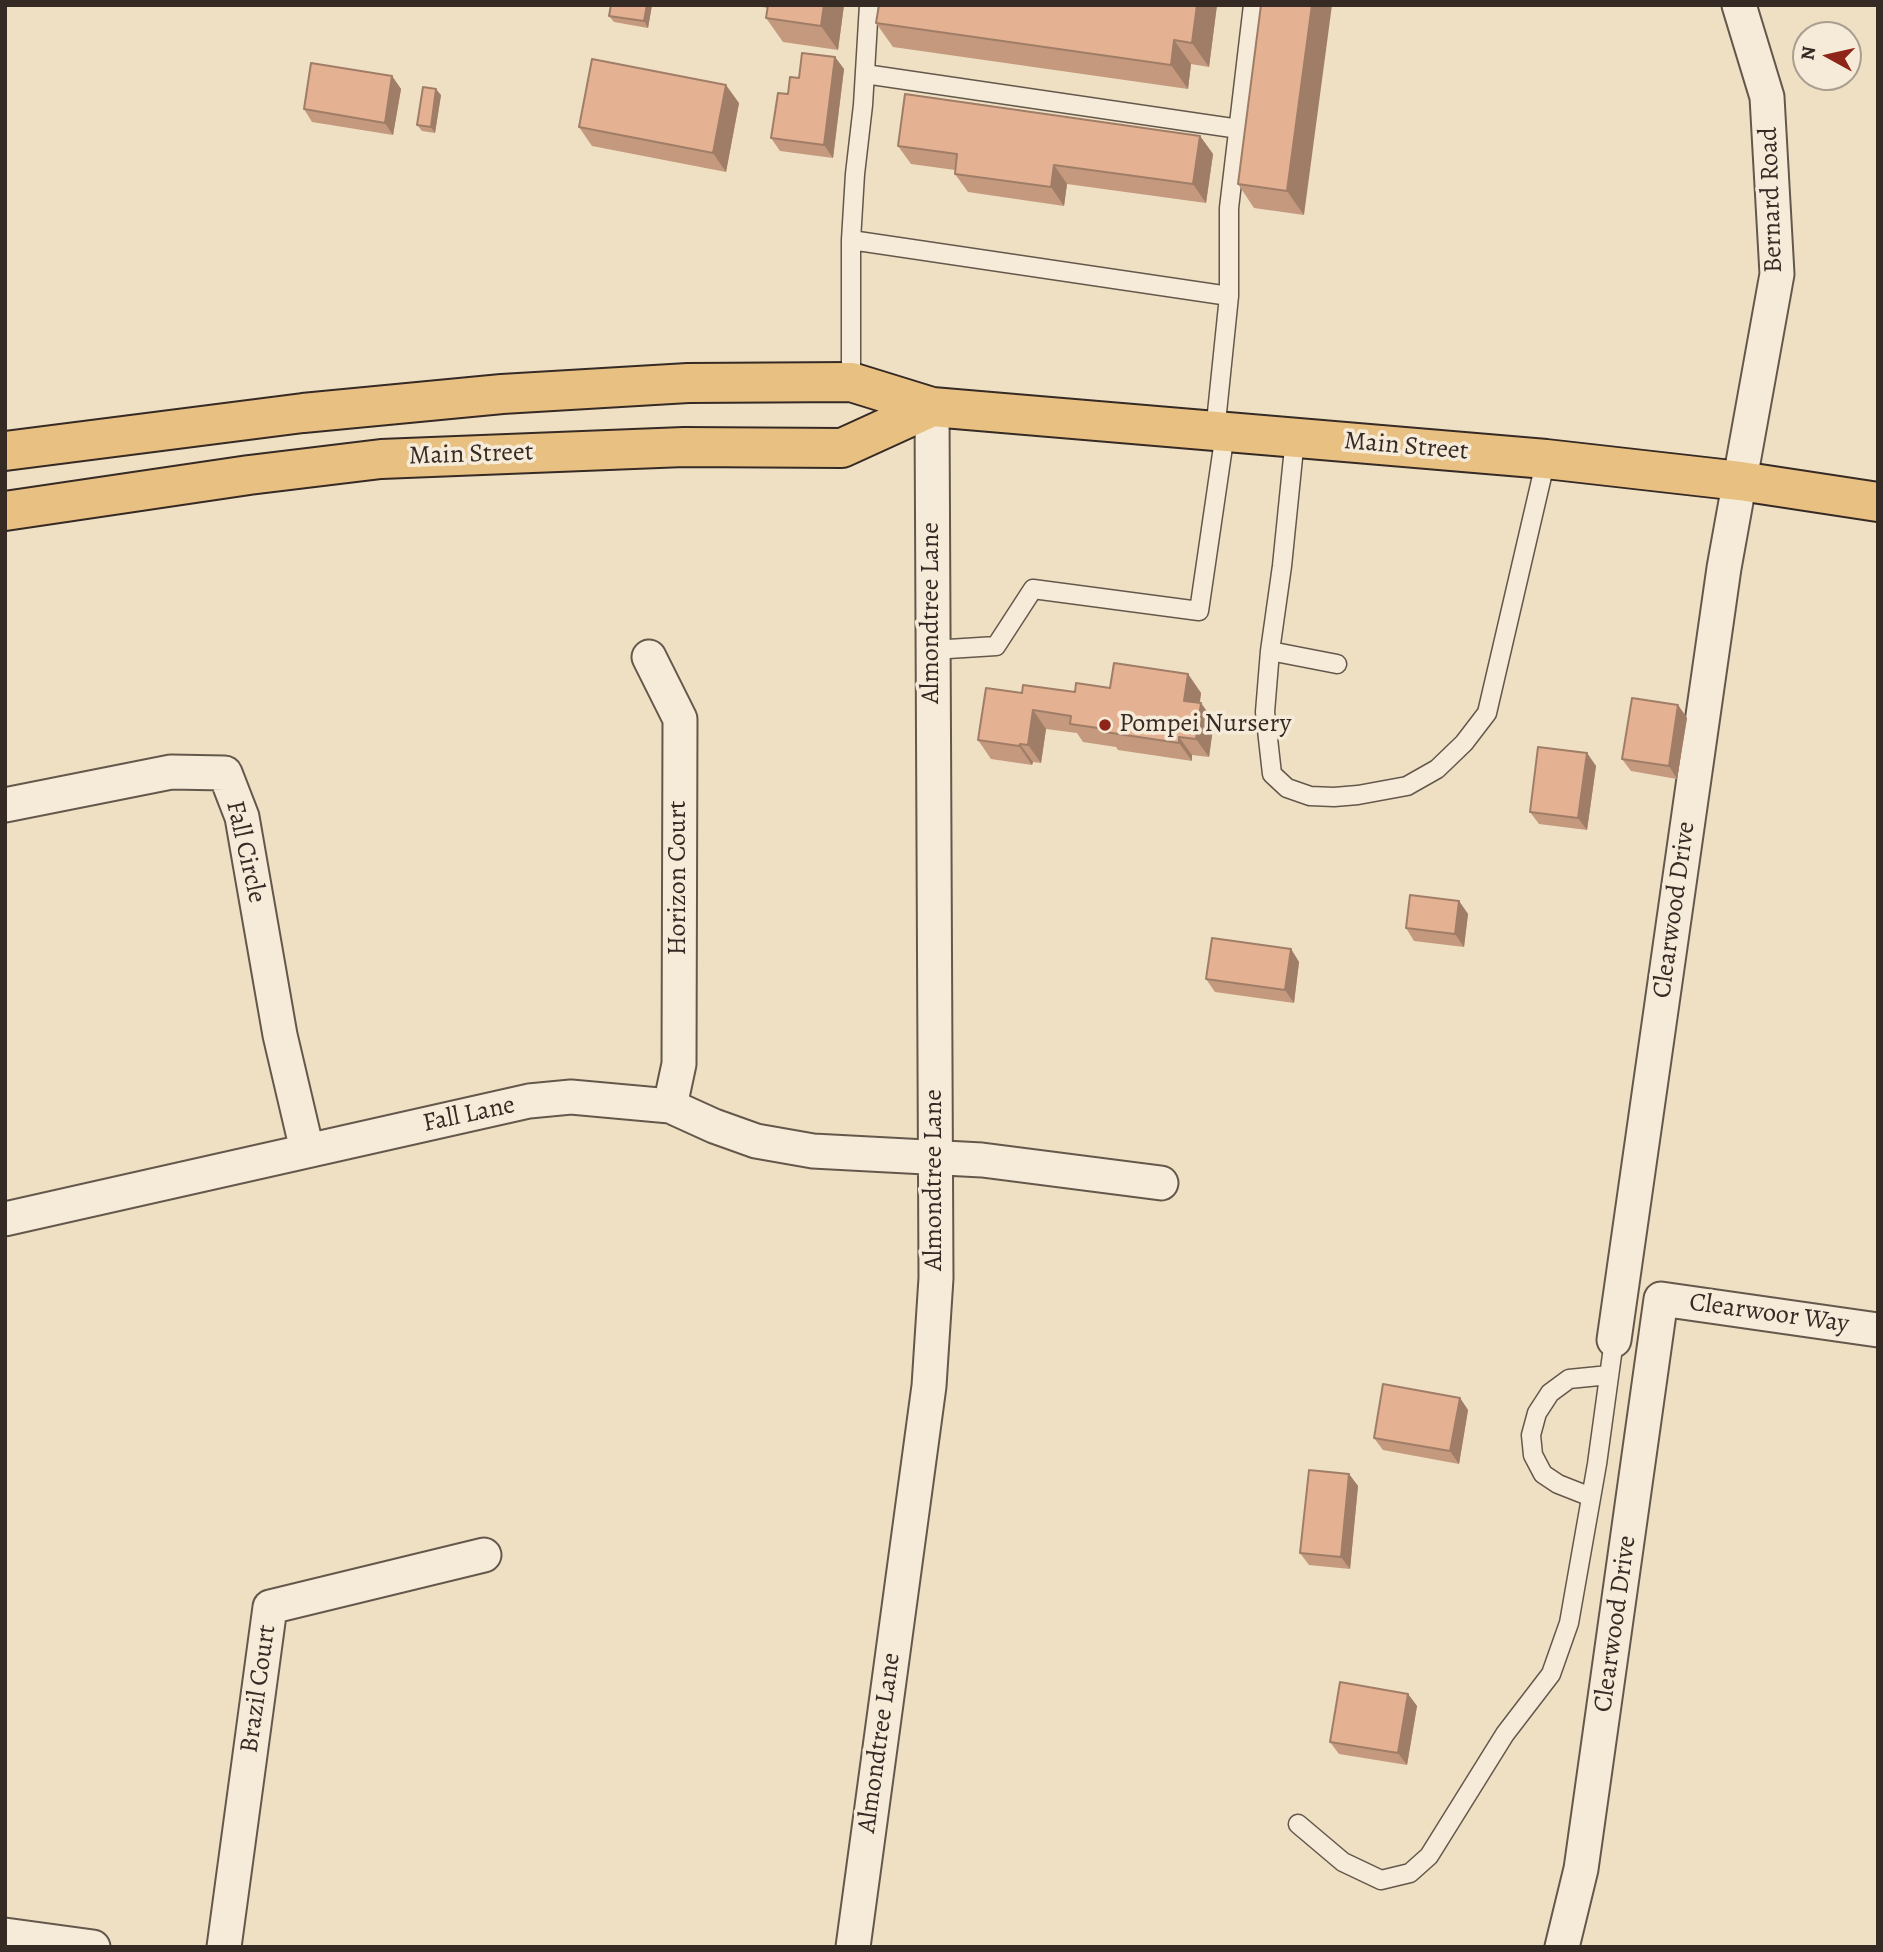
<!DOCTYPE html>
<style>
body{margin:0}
#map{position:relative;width:1883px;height:1952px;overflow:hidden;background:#efe0c3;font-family:Alegreya,serif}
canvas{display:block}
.frame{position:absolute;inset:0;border:7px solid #362a25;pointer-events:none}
.north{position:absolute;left:1792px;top:21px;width:70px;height:70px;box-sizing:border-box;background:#f5ebd8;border:2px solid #a99e90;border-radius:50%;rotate:278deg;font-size:19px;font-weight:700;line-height:28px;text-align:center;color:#362a25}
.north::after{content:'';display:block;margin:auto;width:24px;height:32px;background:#8f2418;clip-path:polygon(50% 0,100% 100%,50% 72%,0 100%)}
</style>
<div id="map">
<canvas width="1883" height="1952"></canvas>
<div class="frame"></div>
<div class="north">N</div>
</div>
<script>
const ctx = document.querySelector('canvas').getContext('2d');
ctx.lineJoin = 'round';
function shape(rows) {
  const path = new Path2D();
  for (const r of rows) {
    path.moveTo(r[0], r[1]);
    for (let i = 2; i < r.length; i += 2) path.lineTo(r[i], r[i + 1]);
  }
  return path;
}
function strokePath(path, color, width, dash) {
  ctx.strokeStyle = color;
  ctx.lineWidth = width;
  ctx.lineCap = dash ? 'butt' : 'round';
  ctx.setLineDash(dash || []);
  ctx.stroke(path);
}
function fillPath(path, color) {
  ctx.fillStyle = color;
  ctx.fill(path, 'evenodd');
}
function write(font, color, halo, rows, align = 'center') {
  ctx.font = font + ' Alegreya,serif';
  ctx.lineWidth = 7;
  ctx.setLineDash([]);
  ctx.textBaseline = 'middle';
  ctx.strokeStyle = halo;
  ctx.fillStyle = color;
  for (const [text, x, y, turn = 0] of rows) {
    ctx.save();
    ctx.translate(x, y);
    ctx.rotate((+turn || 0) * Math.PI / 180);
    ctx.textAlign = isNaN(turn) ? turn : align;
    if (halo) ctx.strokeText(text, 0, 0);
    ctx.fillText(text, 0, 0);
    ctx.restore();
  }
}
const lane = shape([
 [865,74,1239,129],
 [851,240,1229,296],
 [851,382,851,240,855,174,863,105,869,5],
 [1215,432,1229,296,1229,208,1253,5],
 [1295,438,1282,566,1270,651,1265,712,1272,774,1287,788,1310,796,1334,797,1358,795,1407,786,1437,769,1464,743,1487,713,1546,459],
 [932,650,996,646,1033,589,1199,611,1225,433],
 [1270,651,1337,664],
 [1591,1497,1558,1484,1543,1474,1533,1455,1531,1435,1537,1413,1550,1393,1569,1379,1609,1375],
 [1298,1824,1343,1862,1381,1880,1410,1873,1429,1856,1505,1734,1551,1674,1569,1623,1597,1464,1614,1340]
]);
const street = shape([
 [649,657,680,719,679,1064,670,1106],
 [5,805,171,772,225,773,242,817,280,1035,307,1150],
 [5,1219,529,1101,571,1097,670,1106,714,1126,756,1141,813,1151,982,1160,1161,1183],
 [1614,1340,1724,568,1777,274,1767,97,1739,5],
 [5,1935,93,1947],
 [224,1947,270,1607,484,1555],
 [853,1947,929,1386,936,1278,932,407],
 [1562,1947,1581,1869,1661,1299,1878,1330]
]);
const primary = shape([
 [5,451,303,413,502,394,688,383,851,382,932,407,1546,459,1740,481,1878,502],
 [5,511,249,475,381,459,684,447,842,448,932,407]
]);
strokePath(lane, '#64584c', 21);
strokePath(street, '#64584c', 37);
strokePath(primary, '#362a25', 42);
strokePath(lane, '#f5ebd8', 18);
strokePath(street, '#f5ebd8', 33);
strokePath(primary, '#e8c082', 38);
fillPath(shape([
 [611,5,652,5,648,28,614,22,609,16],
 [751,5,844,5,838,50,783,42,766,18,768,8],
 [1217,5,1209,67,1191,64,1188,89,893,47,876,23],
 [1261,5,1304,215,1254,208,1238,184],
 [835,57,844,69,833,158,780,151,771,138,788,94,799,78],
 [392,76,401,89,393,135,312,122,304,109],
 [441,95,435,133,422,131,417,125],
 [739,103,726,172,592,146,579,127],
 [1200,136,1213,154,1206,203,1067,184,1064,206,968,192,955,174,955,170,911,164,898,146],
 [1188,674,1201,693,1200,703,1214,721,1209,757,1192,755,1192,761,1118,750,1116,747,1083,742,1077,733,1046,729,1041,763,1033,762,1032,765,991,759,978,740,1022,693,1075,692,1110,688],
 [1678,705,1687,718,1677,779,1631,771,1622,759],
 [1587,753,1596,766,1587,830,1539,824,1530,812],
 [1459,901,1468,914,1464,947,1414,941,1406,928],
 [1291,949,1299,962,1294,1003,1215,992,1206,979],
 [1460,1398,1468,1410,1459,1464,1383,1450,1374,1438],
 [1349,1474,1358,1486,1350,1569,1309,1565,1300,1553],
 [1408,1694,1417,1706,1407,1765,1339,1754,1330,1742]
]), '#c4997e');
fillPath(shape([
 [647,5,652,5,648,28,644,21],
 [824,5,844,5,838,50,821,26],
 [1197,5,1217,5,1209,67,1192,43],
 [1312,5,1332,5,1304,215,1287,191],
 [1174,40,1191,64,1188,89,1171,65],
 [835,57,844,69,833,158,824,145],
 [392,76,401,89,393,135,385,123],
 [726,85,739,103,726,172,713,153],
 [436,89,441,95,435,133,431,127],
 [1200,136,1213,154,1206,203,1193,184],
 [1054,165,1067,184,1064,206,1051,187],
 [1188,674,1201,693,1197,719,1184,701],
 [1201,703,1214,721,1209,757,1196,739],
 [1678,705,1687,718,1677,779,1669,766],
 [1033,710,1046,729,1041,763,1028,745],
 [1179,737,1192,755,1192,761,1179,743],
 [1020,744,1033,762,1032,765,1019,746],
 [1587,753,1596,766,1587,830,1578,818],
 [1459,901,1468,914,1464,947,1455,934],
 [1291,949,1299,962,1294,1003,1285,990],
 [1460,1398,1468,1410,1459,1464,1450,1451],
 [1349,1474,1358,1486,1350,1569,1341,1557],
 [1408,1694,1417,1706,1407,1765,1398,1753]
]), '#a07d67');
const building = shape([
 [611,5,647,5,644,21,609,16,611,5],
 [768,5,824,5,821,26,766,18,768,5],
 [879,5,1197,5,1192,43,1174,40,1171,65,876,23,879,5],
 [1261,5,1312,5,1287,191,1238,184,1261,5],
 [802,53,835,57,824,145,771,138,778,93,788,94,790,77,799,78,802,53],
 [592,59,726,85,713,153,579,127,592,59],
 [311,63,392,76,385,123,304,109,311,63],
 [423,87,436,89,431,127,417,125,423,87],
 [905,94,1200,136,1193,184,1054,165,1051,187,955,174,957,154,898,146,905,94],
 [1114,663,1188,674,1184,701,1201,703,1196,739,1179,737,1179,743,1105,732,1105,729,1070,724,1071,716,1033,710,1028,745,1020,744,1019,746,978,740,986,688,1022,693,1023,685,1075,692,1076,683,1110,688,1114,663],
 [1632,698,1678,705,1669,766,1622,759,1632,698],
 [1538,747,1587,753,1578,818,1530,812,1538,747],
 [1410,895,1459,901,1455,934,1406,928,1410,895],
 [1212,938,1291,949,1285,990,1206,979,1212,938],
 [1383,1384,1460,1398,1450,1451,1374,1438,1383,1384],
 [1309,1470,1349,1474,1341,1557,1300,1553,1309,1470],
 [1340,1682,1408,1694,1398,1753,1330,1742,1340,1682]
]);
fillPath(building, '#e4b293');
strokePath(building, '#a07d67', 2);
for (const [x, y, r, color] of [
 [1105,725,7,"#8f2418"]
]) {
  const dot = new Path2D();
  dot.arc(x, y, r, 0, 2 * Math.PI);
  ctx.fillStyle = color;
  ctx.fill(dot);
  strokePath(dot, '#f5ebd8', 2.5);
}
write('26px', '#362a25', '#f5ebd8', [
 ["Bernard Road",1772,200,-92],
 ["Main Street",1406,447,5],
 ["Main Street",471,455,-2],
 ["Almondtree Lane",932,613,-90],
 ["Fall Circle",245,852,77],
 ["Horizon Court",679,878,-90],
 ["Clearwood Drive",1675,910,-82],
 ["Fall Lane",469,1115,-12],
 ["Almondtree Lane",935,1180,-90],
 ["Clearwoor Way",1769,1314,8],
 ["Clearwood Drive",1616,1624,-82],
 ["Brazil Court",259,1689,-82],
 ["Almondtree Lane",880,1743,-82]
]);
write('26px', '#362a25', '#f5ebd8', [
 ["Pompei Nursery",1119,725]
], 'left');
</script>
